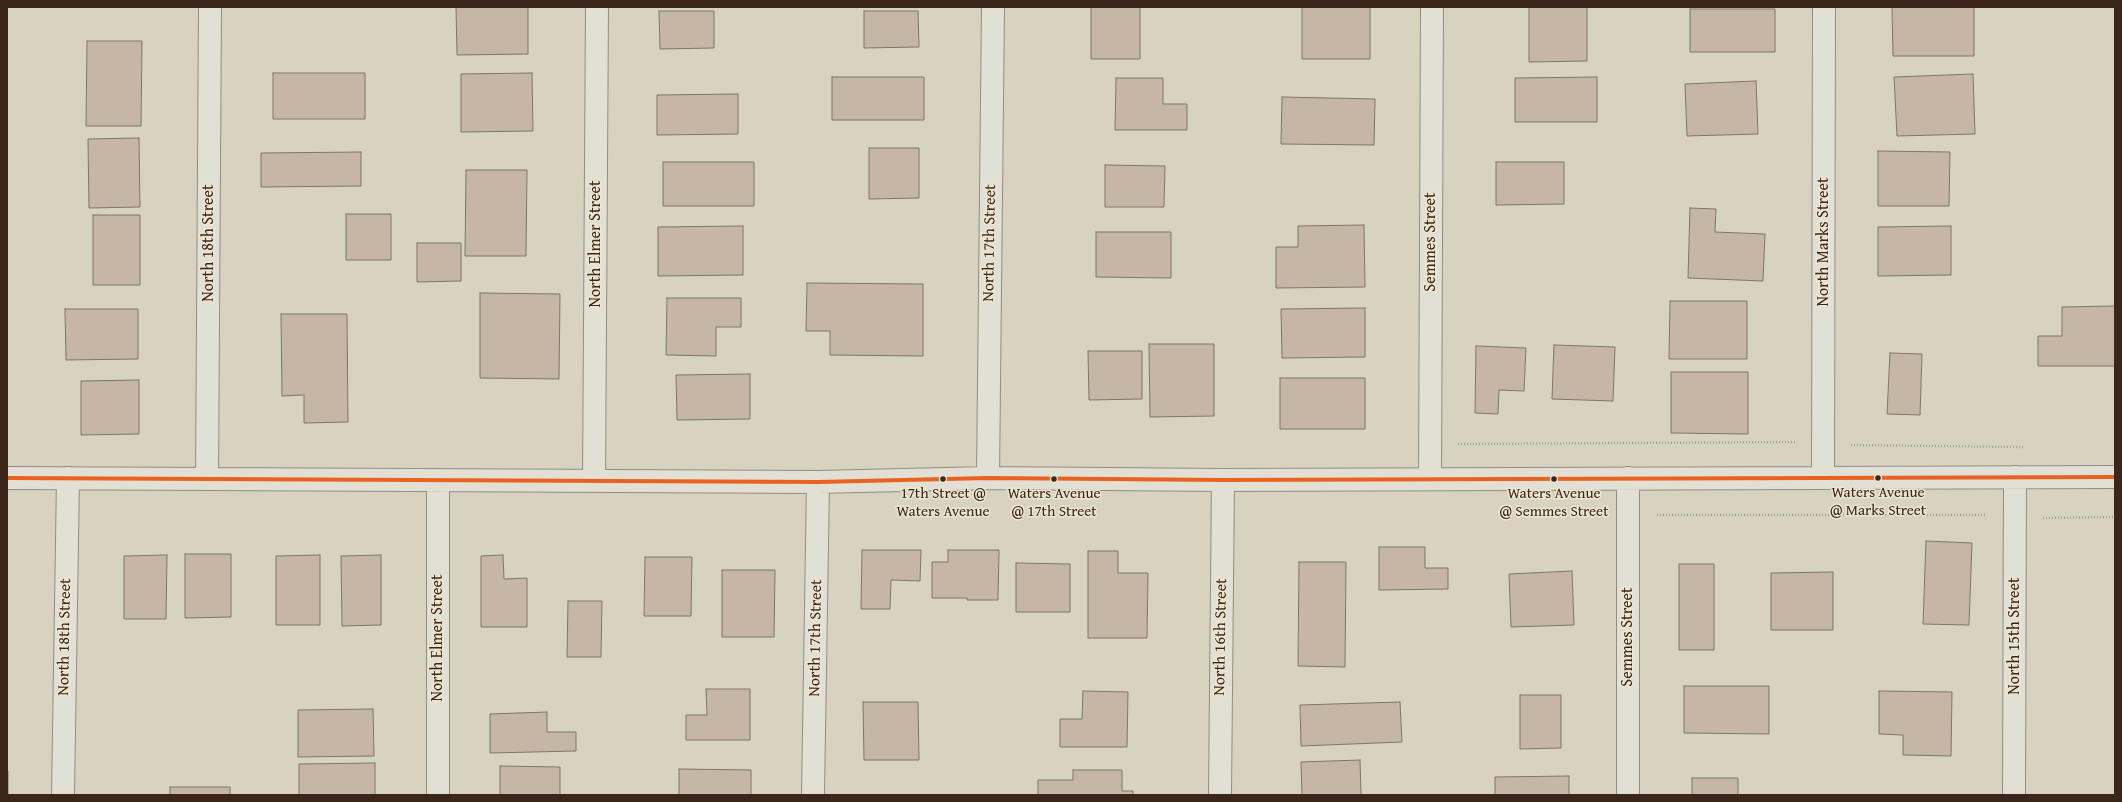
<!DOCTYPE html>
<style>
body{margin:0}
#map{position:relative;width:2122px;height:802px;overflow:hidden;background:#d8d3c0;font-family:"Gentium Book Plus",serif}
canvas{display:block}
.frame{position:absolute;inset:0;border:8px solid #3c251a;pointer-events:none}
</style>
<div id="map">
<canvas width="2122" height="802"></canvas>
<div class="frame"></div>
</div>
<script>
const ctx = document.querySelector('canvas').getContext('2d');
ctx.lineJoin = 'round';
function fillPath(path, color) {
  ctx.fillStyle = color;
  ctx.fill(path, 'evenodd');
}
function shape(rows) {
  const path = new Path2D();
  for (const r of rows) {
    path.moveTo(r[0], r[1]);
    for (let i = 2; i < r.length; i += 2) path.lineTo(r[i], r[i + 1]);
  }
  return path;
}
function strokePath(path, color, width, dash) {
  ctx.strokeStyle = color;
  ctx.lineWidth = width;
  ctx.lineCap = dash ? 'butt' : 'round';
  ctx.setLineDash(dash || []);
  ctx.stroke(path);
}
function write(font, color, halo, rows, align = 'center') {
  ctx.font = font + ' "Gentium Book Plus",serif';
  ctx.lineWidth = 3;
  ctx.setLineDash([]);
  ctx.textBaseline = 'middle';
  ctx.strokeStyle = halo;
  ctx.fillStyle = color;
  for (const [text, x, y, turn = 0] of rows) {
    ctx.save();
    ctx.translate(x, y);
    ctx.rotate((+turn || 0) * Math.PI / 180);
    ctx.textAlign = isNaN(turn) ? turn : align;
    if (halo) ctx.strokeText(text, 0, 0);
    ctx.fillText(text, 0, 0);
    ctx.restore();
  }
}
const building = shape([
 [456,7,528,7,528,54,457,55,456,7],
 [1091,7,1140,7,1140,59,1091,59,1091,7],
 [1302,7,1370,7,1370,59,1302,59,1302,7],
 [1529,7,1587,7,1587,61,1529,62,1529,7],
 [1892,7,1974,7,1974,56,1893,56,1892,7],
 [1690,9,1775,9,1775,52,1690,52,1690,9],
 [659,11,714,11,714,48,660,49,659,11],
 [864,11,918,11,919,47,864,48,864,11],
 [87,41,142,41,141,126,86,126,87,41],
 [273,73,365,73,365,119,273,119,273,73],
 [532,73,533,131,461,132,461,74,532,73],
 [1973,74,1975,134,1897,136,1894,77,1973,74],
 [832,77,924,77,924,120,832,120,832,77],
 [1597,77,1597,122,1515,122,1515,78,1597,77],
 [1116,78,1163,78,1163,104,1187,104,1187,130,1115,130,1116,78],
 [1756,81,1758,134,1687,136,1685,84,1756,81],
 [738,94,738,134,657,135,657,95,738,94],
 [1282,97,1375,99,1374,145,1281,144,1282,97],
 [139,138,140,207,89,208,88,139,139,138],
 [869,148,919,148,919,198,869,199,869,148],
 [1878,151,1950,152,1949,206,1878,206,1878,151],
 [361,152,361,186,261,187,261,153,361,152],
 [663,162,754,162,754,206,663,206,663,162],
 [1496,162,1564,162,1564,204,1496,205,1496,162],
 [1105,165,1165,166,1164,207,1105,207,1105,165],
 [466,170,527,170,526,256,465,256,466,170],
 [1690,208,1716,209,1715,232,1765,234,1763,281,1688,278,1690,208],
 [346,214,391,214,391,260,346,260,346,214],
 [93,215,140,215,140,285,93,285,93,215],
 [1364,225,1365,287,1276,288,1276,247,1298,247,1298,226,1364,225],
 [743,226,743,275,658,276,658,227,743,226],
 [1951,226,1951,275,1878,276,1878,227,1951,226],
 [1096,232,1171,232,1171,278,1096,277,1096,232],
 [417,243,461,243,461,281,417,282,417,243],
 [807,283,923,284,923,356,830,355,830,331,806,331,807,283],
 [480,293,560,294,559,379,480,378,480,293],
 [667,298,741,298,741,327,716,327,716,356,666,355,667,298],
 [1670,301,1747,301,1747,359,1669,359,1670,301],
 [2115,306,2115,366,2038,366,2038,336,2062,336,2062,307,2115,306],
 [1365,308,1365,357,1282,358,1281,309,1365,308],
 [65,309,138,309,138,359,66,360,65,309],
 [281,314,347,314,348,422,304,423,304,395,282,396,281,314],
 [1149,344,1214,344,1214,416,1150,417,1149,344],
 [1554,345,1615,347,1613,401,1552,399,1554,345],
 [1476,346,1526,348,1524,391,1499,390,1498,414,1475,413,1476,346],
 [1088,351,1142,351,1142,399,1089,400,1088,351],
 [1890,353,1922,354,1920,415,1887,414,1890,353],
 [1671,372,1748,372,1748,434,1671,433,1671,372],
 [750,374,750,419,677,420,676,375,750,374],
 [1280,378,1365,378,1365,429,1280,429,1280,378],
 [139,380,139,434,81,435,81,381,139,380],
 [1926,541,1972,543,1969,625,1923,624,1926,541],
 [1379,547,1425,547,1425,568,1448,568,1448,589,1379,590,1379,547],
 [862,550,921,550,920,581,891,580,890,609,861,609,862,550],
 [948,550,999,550,998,600,967,600,967,598,932,598,932,562,948,562,948,550],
 [1088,551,1118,551,1118,573,1148,573,1147,638,1088,638,1088,551],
 [185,554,231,554,231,617,185,618,185,554],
 [167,555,166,619,124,619,124,556,167,555],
 [320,555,320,625,276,625,276,556,320,555],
 [381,555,381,625,342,626,341,556,381,555],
 [503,555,504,579,527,578,527,627,481,627,481,556,503,555],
 [645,557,692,557,691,616,644,616,645,557],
 [1299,562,1346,562,1345,667,1298,666,1299,562],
 [1016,563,1070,564,1070,612,1016,612,1016,563],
 [1679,564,1714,564,1714,650,1679,650,1679,564],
 [722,570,775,570,774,637,722,637,722,570],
 [1572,571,1574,625,1511,627,1509,574,1572,571],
 [1833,572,1833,630,1771,630,1771,573,1833,572],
 [568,601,602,601,601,657,567,657,568,601],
 [1684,686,1769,686,1769,734,1684,733,1684,686],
 [706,689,750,689,750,740,686,740,686,715,707,715,706,689],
 [1083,691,1128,692,1127,747,1060,747,1060,719,1082,719,1083,691],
 [1879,691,1952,692,1951,756,1903,755,1903,735,1879,734,1879,691],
 [1520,695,1561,695,1561,748,1520,749,1520,695],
 [863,702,918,702,919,760,864,760,863,702],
 [1400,702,1402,742,1301,746,1300,705,1400,702],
 [373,709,374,756,298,757,298,710,373,709],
 [547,712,547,732,576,732,576,751,490,753,490,714,547,712],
 [1360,760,1361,795,1302,795,1301,762,1360,760],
 [375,763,375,795,299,795,299,764,375,763],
 [500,766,560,767,560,795,500,795,500,766],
 [679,769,751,770,751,795,679,795,679,769],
 [1073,770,1122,770,1122,791,1133,791,1133,795,1038,795,1038,780,1073,780,1073,770],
 [7,771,8,771,8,795,7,795,7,771],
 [1569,776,1569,795,1495,795,1495,777,1569,776],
 [1692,778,1738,778,1738,795,1692,795,1692,778],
 [170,787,230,787,230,795,170,795,170,787]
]);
fillPath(building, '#c5b6a6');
strokePath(building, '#7c766b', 1);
const minor = shape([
 [1823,477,1824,7],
 [7,478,818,482,988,478,1223,480,2115,477],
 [988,478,993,7],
 [1430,478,1432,7],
 [1628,478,1628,795],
 [207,479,210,7],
 [438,480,438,795],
 [594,481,597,7],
 [63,795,68,478],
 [813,795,818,482],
 [1220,795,1223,480],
 [2014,795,2015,477]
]);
strokePath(minor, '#938d81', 24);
strokePath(shape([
 [1458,444,1795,442],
 [1851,445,2024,447],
 [1657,515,1986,515],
 [2043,518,2115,517]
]), '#a5a098', 2.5, [1, 2]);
strokePath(minor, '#e2dfd5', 22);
strokePath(shape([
 [7,478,818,482,988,478,1223,480,2115,477]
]), '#e96222', 4);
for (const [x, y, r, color] of [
 [1878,478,3.5,"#3c251a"],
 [943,479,3.5,"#3c251a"],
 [1054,479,3.5,"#3c251a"],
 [1554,479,3.5,"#3c251a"]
]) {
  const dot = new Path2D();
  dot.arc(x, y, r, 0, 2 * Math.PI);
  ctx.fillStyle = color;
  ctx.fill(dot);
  strokePath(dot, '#ede6d0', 1.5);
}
write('15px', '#3c251a', '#ede6d0', [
 ["Waters Avenue",1878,493],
 ["@ Marks Street",1878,511],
 ["17th Street @",943,494],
 ["Waters Avenue",943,512],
 ["Waters Avenue",1054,494],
 ["@ 17th Street",1054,512],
 ["Waters Avenue",1554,494],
 ["@ Semmes Street",1554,512]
]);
write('16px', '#3c251a', '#ede6d0', [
 ["Semmes Street",1431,242,-90],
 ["North Marks Street",1824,242,-90],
 ["North 18th Street",209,243,-90],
 ["North 17th Street",990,243,-89],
 ["North Elmer Street",596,244,-90],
 ["North 15th Street",2015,636,-90],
 ["North 18th Street",65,637,-89],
 ["North 16th Street",1221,637,-89],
 ["Semmes Street",1628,637,-90],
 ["North Elmer Street",438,638,-90],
 ["North 17th Street",816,638,-89]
]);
</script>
